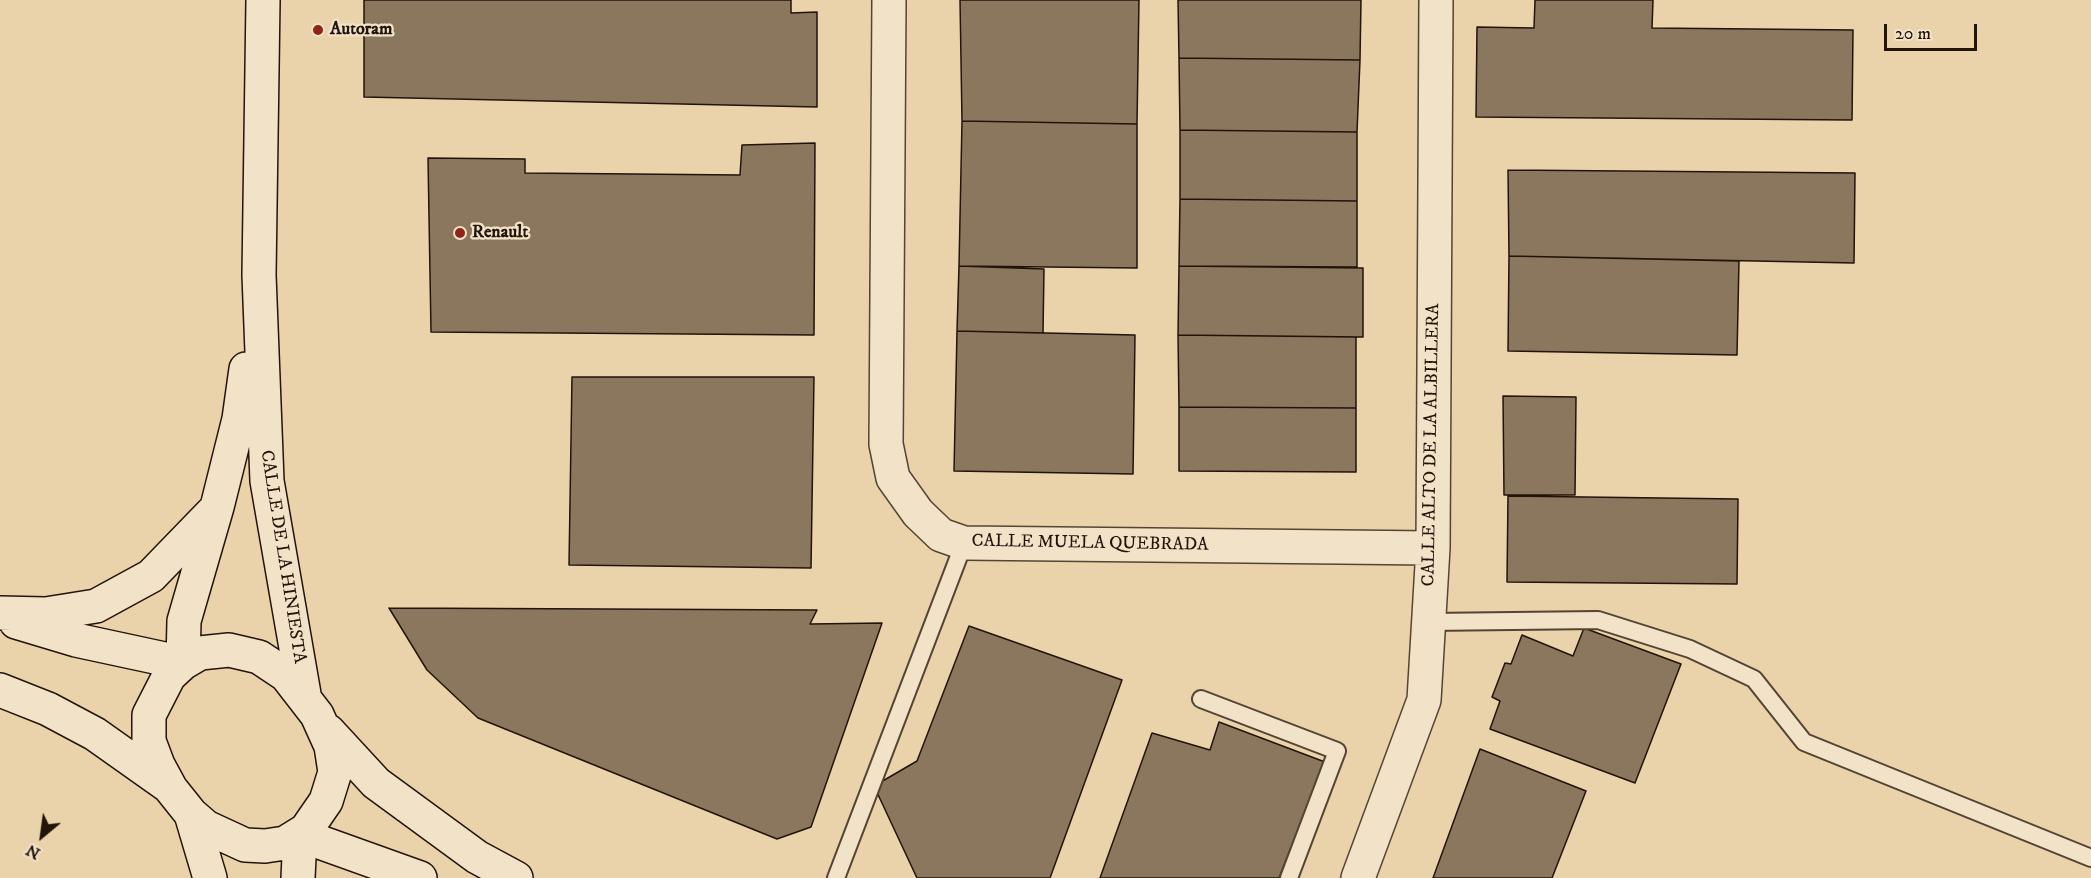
<!DOCTYPE html>
<style>
body{margin:0}
#map{position:relative;width:2091px;height:878px;overflow:hidden;background:#ead3aa;font-family:"IM FELL DW Pica",serif}
canvas{display:block}
.north{position:absolute;left:12px;top:806px;width:60px;height:60px;-webkit-text-stroke:4px #f1e2c8;paint-order:stroke;rotate:209deg;font-size:16px;font-weight:700;line-height:24px;text-align:center;color:#22140b}
.north::after{content:'';display:block;margin:auto;width:21px;height:27px;background:#22140b;clip-path:polygon(50% 0,100% 100%,50% 72%,0 100%)}
.scale{position:absolute;left:1884px;top:24px;width:93px;height:27px;box-sizing:border-box;border:3px solid #22140b;border-top:0;padding-left:8px;font-size:18px;line-height:21px;white-space:nowrap;color:#22140b;-webkit-text-stroke:4px #f1e2c8;paint-order:stroke}
</style>
<div id="map">
<canvas width="2091" height="878"></canvas>
<div class="north">N</div>
<div class="scale">20 m</div>
</div>
<script>
const ctx = document.querySelector('canvas').getContext('2d');
ctx.lineJoin = 'round';
function fillPath(path, color) {
  ctx.fillStyle = color;
  ctx.fill(path, 'evenodd');
}
function shape(rows) {
  const path = new Path2D();
  for (const r of rows) {
    path.moveTo(r[0], r[1]);
    for (let i = 2; i < r.length; i += 2) path.lineTo(r[i], r[i + 1]);
  }
  return path;
}
function strokePath(path, color, width, dash) {
  ctx.strokeStyle = color;
  ctx.lineWidth = width;
  ctx.lineCap = dash ? 'butt' : 'round';
  ctx.setLineDash(dash || []);
  ctx.stroke(path);
}
function write(font, color, halo, rows, align = 'center') {
  ctx.font = font + ' "IM FELL DW Pica",serif';
  ctx.lineWidth = 4.5;
  ctx.setLineDash([]);
  ctx.textBaseline = 'middle';
  ctx.strokeStyle = halo;
  ctx.fillStyle = color;
  for (const [text, x, y, turn = 0] of rows) {
    ctx.save();
    ctx.translate(x, y);
    ctx.rotate((+turn || 0) * Math.PI / 180);
    ctx.textAlign = isNaN(turn) ? turn : align;
    if (halo) ctx.strokeText(text, 0, 0);
    ctx.fillText(text, 0, 0);
    ctx.restore();
  }
}
const building = shape([
 [364,0,791,0,791,13,817,12,817,107,364,97,364,0],
 [960,0,1139,0,1137,124,962,121,960,0],
 [1178,0,1361,0,1360,60,1179,58,1178,0],
 [1535,0,1653,0,1652,28,1853,30,1852,120,1476,117,1477,27,1534,28,1535,0],
 [1179,58,1360,60,1357,132,1180,130,1179,58],
 [962,121,1137,124,1137,268,959,266,962,121],
 [1180,130,1357,132,1357,201,1180,199,1180,130],
 [815,143,814,335,431,332,428,158,525,159,525,173,740,175,742,145,815,143],
 [1508,170,1855,173,1854,263,1509,256,1508,170],
 [1180,199,1357,201,1357,267,1179,266,1180,199],
 [1509,256,1739,261,1737,355,1508,351,1509,256],
 [959,266,1044,269,1043,333,957,331,959,266],
 [1179,266,1363,268,1363,337,1178,335,1179,266],
 [957,331,1135,335,1133,474,954,471,957,331],
 [1178,335,1356,337,1356,408,1179,407,1178,335],
 [572,377,814,377,811,568,569,565,572,377],
 [1503,396,1576,397,1575,495,1504,495,1503,396],
 [1179,407,1356,408,1356,472,1179,471,1179,407],
 [1508,496,1738,499,1737,584,1507,582,1508,496],
 [389,608,817,610,810,624,882,623,811,827,777,839,478,718,427,670,389,608],
 [969,626,1122,680,1050,878,917,878,874,786,917,761,969,626],
 [1584,628,1681,664,1635,783,1490,729,1500,701,1492,697,1505,663,1511,664,1522,635,1573,656,1584,628],
 [1219,722,1325,762,1279,878,1100,878,1152,733,1210,750,1219,722],
 [1480,749,1586,791,1552,878,1433,878,1480,749]
]);
fillPath(building, '#8a775e');
strokePath(building, '#22140b', 1.5);
const lane = shape([
 [1428,622,1598,620,1690,649,1754,679,1804,742,2091,858],
 [1201,699,1337,751,1289,878],
 [836,878,964,543]
]);
const street = shape([
 [889,0,886,444,893,478,918,513,941,535,964,543,1433,548],
 [1358,878,1424,700,1433,548,1436,0]
]);
const secondary = shape([
 [263,0,259,275,267,481,304,694],
 [0,613,46,614,96,606,151,576,212,513],
 [16,622,76,640,183,663],
 [229,650,259,657,286,675,317,715,331,746,335,772,326,801,306,830,285,843,265,846,245,845,206,827,191,814,171,789,158,765,149,741,149,715,169,676,183,663,200,653,229,650],
 [183,663,184,621,217,507,239,419,246,369],
 [0,690,48,709,95,734,167,785],
 [328,731,376,783,477,857,516,878],
 [191,814,210,878],
 [300,835,420,878],
 [298,878,300,835]
]);
strokePath(lane, '#544433', 20);
strokePath(street, '#544433', 36);
strokePath(secondary, '#22140b', 36);
strokePath(lane, '#f1e2c8', 16);
strokePath(street, '#f1e2c8', 33);
strokePath(secondary, '#f1e2c8', 33);
for (const [x, y, r, color] of [
 [318,30,6,"#8f2418"],
 [460,233,6,"#8f2418"]
]) {
  const dot = new Path2D();
  dot.arc(x, y, r, 0, 2 * Math.PI);
  ctx.fillStyle = color;
  ctx.fill(dot);
  strokePath(dot, '#f1e2c8', 2);
}
write('bold 18px', '#22140b', '#f1e2c8', [
 ["Autoram",330,30],
 ["Renault",472,233]
], 'left');
write('18px', '#22140b', '#f1e2c8', [
 ["CALLE ALTO DE LA ALBILLERA",1432,445,-89],
 ["CALLE MUELA QUEBRADA",1090,544,1],
 ["CALLE DE LA HINIESTA",282,557,81]
]);
</script>
